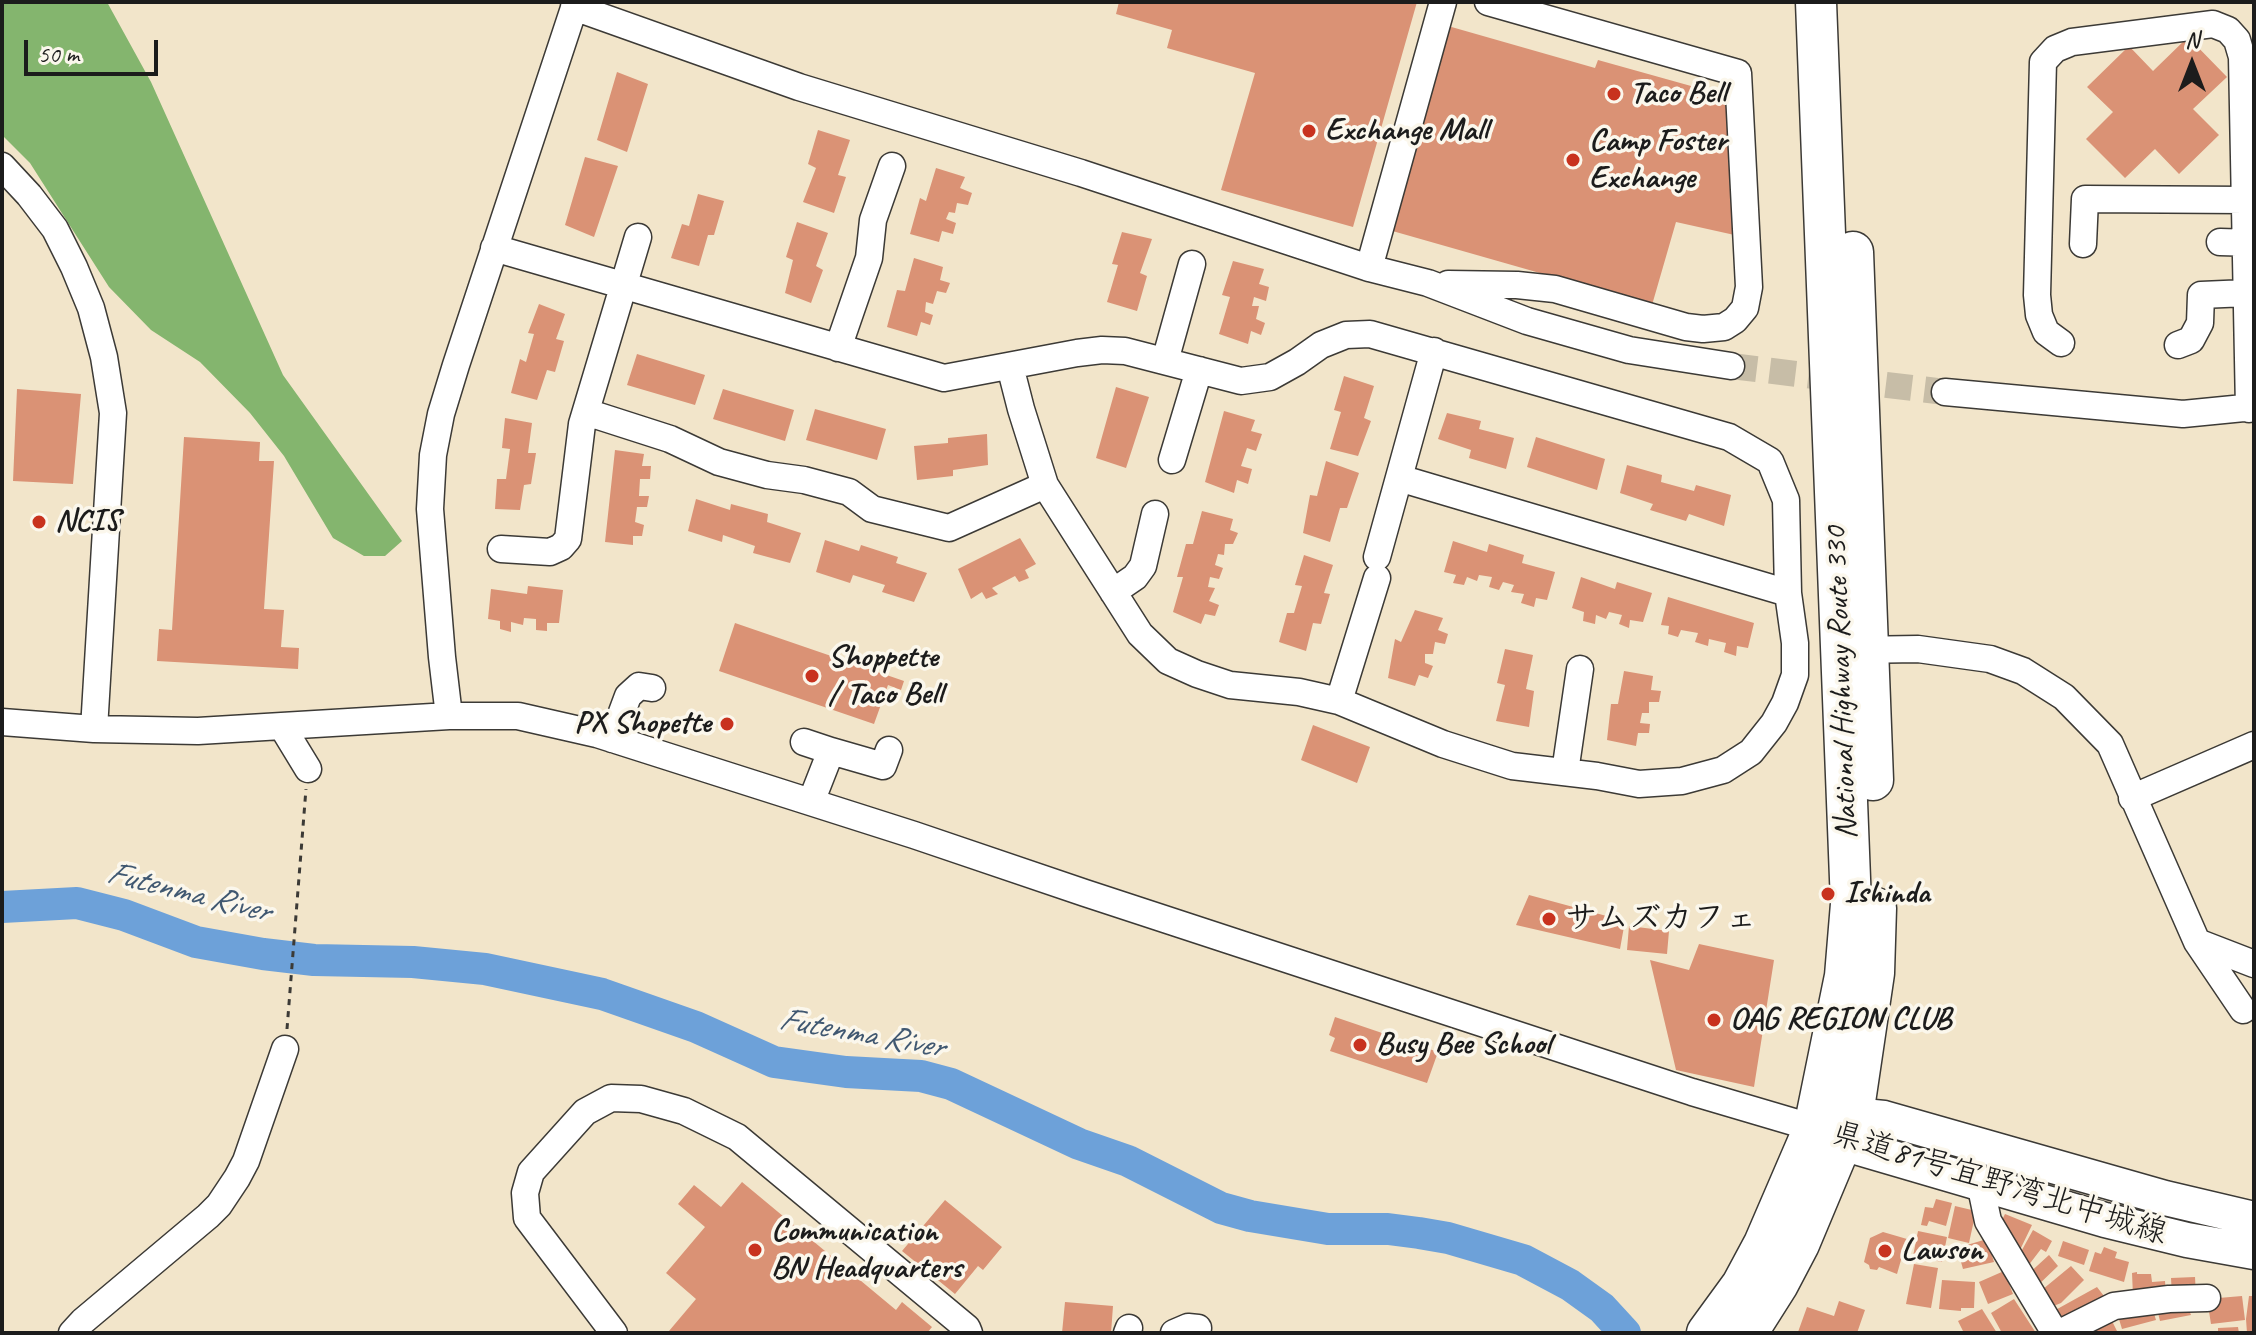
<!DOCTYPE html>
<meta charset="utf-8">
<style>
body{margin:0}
#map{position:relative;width:2256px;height:1335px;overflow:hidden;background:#f2e5ca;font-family:Caveat,sans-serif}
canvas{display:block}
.frame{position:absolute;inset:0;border:4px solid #1c1c1c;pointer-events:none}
.north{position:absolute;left:2152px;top:24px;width:80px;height:80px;-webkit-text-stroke:6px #fbf7ec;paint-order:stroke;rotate:0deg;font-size:22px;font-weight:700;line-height:32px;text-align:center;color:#1c1c1c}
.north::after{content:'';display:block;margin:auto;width:28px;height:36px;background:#1c1c1c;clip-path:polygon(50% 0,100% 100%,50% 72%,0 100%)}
.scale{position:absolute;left:24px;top:40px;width:134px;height:36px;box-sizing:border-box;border:4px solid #1c1c1c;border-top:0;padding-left:10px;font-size:24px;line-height:28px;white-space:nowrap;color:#1c1c1c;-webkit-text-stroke:6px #fbf7ec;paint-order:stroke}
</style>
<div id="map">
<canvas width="2256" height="1335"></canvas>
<div class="frame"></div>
<div class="north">N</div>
<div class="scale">50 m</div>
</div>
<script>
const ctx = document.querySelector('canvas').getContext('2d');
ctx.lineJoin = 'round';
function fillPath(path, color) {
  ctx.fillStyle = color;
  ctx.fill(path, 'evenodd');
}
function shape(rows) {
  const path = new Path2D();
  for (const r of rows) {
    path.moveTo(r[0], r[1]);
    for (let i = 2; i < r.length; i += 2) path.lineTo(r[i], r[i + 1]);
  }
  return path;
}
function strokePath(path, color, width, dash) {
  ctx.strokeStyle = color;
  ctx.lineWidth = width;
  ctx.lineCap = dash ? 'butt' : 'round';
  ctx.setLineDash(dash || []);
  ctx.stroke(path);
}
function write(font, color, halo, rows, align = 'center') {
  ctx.font = font + ' Caveat,"Klee One",sans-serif';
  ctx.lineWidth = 7;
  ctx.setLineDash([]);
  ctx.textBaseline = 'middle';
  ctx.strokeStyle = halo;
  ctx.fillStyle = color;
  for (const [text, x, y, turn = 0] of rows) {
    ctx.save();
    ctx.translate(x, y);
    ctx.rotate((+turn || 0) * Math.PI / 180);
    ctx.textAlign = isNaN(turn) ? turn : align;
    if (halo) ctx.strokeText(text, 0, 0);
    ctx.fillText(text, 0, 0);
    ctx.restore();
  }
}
fillPath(shape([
 [2,2,107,2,151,82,283,375,402,541,385,556,364,556,333,538,284,456,250,413,200,362,151,330,109,287,30,163,2,135]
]), '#84b56e');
strokePath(shape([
 [2,907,77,903,124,915,196,942,263,954,314,960,413,962,485,969,602,994,696,1027,774,1062,846,1072,921,1076,951,1084,1079,1144,1128,1161,1221,1208,1250,1216,1328,1229,1388,1229,1419,1233,1448,1238,1523,1260,1570,1285,1602,1308,1625,1333]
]), '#6da1d9', 32);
fillPath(shape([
 [1119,2,1417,2,1353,227,1221,190,1255,73,1167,48,1172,30,1116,14],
 [1448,26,1595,68,1598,60,1734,98,1739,236,1676,222,1652,305,1389,230],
 [2188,37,2227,77,2193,109,2219,135,2179,174,2155,149,2125,178,2086,139,2113,112,2087,87,2129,46,2153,71],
 [617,72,648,84,627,152,597,140],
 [818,130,850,140,838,175,846,177,834,213,803,202,816,168,808,164],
 [585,157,618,166,594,237,565,225],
 [936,168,965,177,960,188,972,193,968,205,957,203,955,213,949,212,946,219,956,223,953,234,942,231,939,242,910,234,920,198,926,201],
 [698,194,724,201,714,235,708,235,699,266,671,258,682,224,689,226],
 [797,222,828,233,816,266,823,270,811,303,785,293,793,260,786,257],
 [1122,232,1152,239,1140,273,1147,276,1137,311,1107,302,1118,265,1112,264],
 [914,258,943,267,940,280,950,283,946,293,937,291,933,304,926,302,925,312,933,315,930,325,921,322,917,336,887,327,897,290,905,291],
 [1233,261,1264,269,1259,284,1269,287,1266,301,1254,297,1252,306,1259,306,1256,319,1265,323,1261,335,1251,331,1248,344,1219,334,1230,297,1222,295],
 [539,304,565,314,556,339,564,341,555,372,547,370,537,400,511,393,520,359,526,362,534,334,528,333],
 [637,354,705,375,695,405,627,385],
 [1344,376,1374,386,1364,418,1371,421,1358,456,1330,449,1341,412,1334,410],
 [1116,387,1149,397,1126,468,1096,458],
 [17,389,81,394,73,484,13,481],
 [723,389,794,410,785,441,713,419],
 [815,409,886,429,877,460,806,440],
 [1224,411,1255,420,1251,431,1262,434,1256,451,1247,448,1241,466,1252,469,1248,484,1237,480,1234,493,1205,482],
 [1447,413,1481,421,1479,429,1514,438,1506,469,1469,458,1471,450,1438,439],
 [505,418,532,423,528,453,536,453,531,484,524,485,520,510,495,509,497,479,506,479,510,449,502,448],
 [987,434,988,465,953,470,953,476,917,480,914,446,948,443,948,438],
 [184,437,260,442,259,461,274,461,264,609,284,610,281,647,299,648,298,669,157,661,159,629,172,630],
 [1536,437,1605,459,1597,490,1527,467],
 [615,450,644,454,642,466,651,466,650,479,640,479,639,496,649,496,647,507,637,507,635,522,644,525,642,536,633,536,633,545,605,542],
 [1326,461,1359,473,1347,508,1340,508,1330,542,1303,533,1310,495,1317,496],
 [1627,465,1662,475,1661,482,1694,491,1696,485,1731,495,1724,526,1689,514,1686,521,1650,510,1653,504,1620,493],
 [696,499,730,510,731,504,768,514,767,522,801,533,790,563,753,553,755,546,723,535,722,542,688,531],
 [1202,511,1233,519,1230,530,1238,533,1233,544,1225,544,1224,555,1218,554,1215,565,1223,568,1219,579,1210,577,1208,587,1215,588,1209,601,1219,605,1215,616,1205,614,1201,624,1173,612,1183,577,1177,577,1186,544,1193,544],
 [1020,538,1036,564,1025,570,1029,578,1019,582,1015,576,992,588,998,594,986,599,982,592,971,599,958,569],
 [825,540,859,551,861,545,898,557,896,563,927,573,914,602,882,592,885,585,853,575,850,583,816,572],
 [1453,541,1487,552,1489,544,1524,555,1522,563,1555,572,1547,600,1536,598,1534,607,1521,603,1524,594,1511,592,1514,585,1503,582,1499,590,1489,587,1492,577,1479,575,1477,581,1467,577,1464,585,1453,583,1456,575,1444,572],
 [1304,555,1333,565,1324,593,1330,594,1321,624,1313,623,1306,651,1279,642,1287,613,1294,613,1302,586,1295,585],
 [1581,577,1615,589,1617,582,1652,593,1643,622,1630,620,1629,628,1619,624,1622,615,1609,612,1606,619,1596,615,1595,624,1583,621,1584,612,1572,608],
 [528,586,563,590,559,623,547,623,547,631,536,630,536,619,524,618,523,625,511,622,511,632,500,629,500,621,488,619,491,589,527,594],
 [1668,597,1754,623,1748,648,1737,646,1736,656,1724,652,1726,643,1709,639,1708,646,1695,642,1698,633,1681,630,1678,637,1668,634,1669,626,1661,625],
 [1415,610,1443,618,1438,630,1448,634,1445,644,1435,642,1433,654,1425,654,1425,663,1433,666,1428,678,1419,675,1415,686,1388,678,1395,639,1401,642],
 [735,623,904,681,901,690,888,685,874,724,719,671],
 [1505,649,1533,655,1526,689,1534,691,1529,727,1496,721,1505,685,1497,683],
 [1624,671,1653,676,1651,690,1661,691,1659,702,1649,702,1649,713,1642,713,1640,723,1650,724,1649,733,1638,733,1636,746,1607,740,1611,704,1618,704],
 [1313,725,1370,747,1357,783,1301,760],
 [1529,895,1625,921,1620,949,1516,925],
 [1629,926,1669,931,1667,954,1627,950],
 [1699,944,1774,960,1754,1087,1676,1070,1650,960,1689,970],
 [1335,1017,1438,1052,1427,1083,1330,1051,1335,1038,1329,1035],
 [742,1182,896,1310,902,1302,932,1327,927,1333,672,1333,669,1331,696,1299,666,1273,705,1227,678,1204,694,1185,721,1207],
 [1936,1199,1952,1203,1946,1226,1929,1221,1927,1226,1921,1225,1925,1207,1933,1208],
 [945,1200,1002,1247,983,1270,978,1266,955,1294,902,1251],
 [1955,1206,1976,1211,1969,1243,1948,1238],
 [2005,1214,2032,1225,2019,1252,1998,1228],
 [2033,1230,2052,1241,2046,1252,2041,1249,2028,1266,2017,1259],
 [1918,1231,1947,1237,1942,1262,1913,1256],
 [1883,1232,1907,1239,1897,1274,1879,1267,1877,1270,1870,1269,1869,1265,1864,1262,1870,1238],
 [1987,1239,1994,1262,1963,1269,1957,1248],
 [2063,1241,2089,1250,2084,1265,2058,1256],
 [2104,1247,2117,1252,2115,1258,2129,1262,2124,1282,2089,1271,2095,1252,2101,1254],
 [2049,1255,2058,1266,2035,1288,2026,1276],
 [1914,1264,1938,1268,1931,1308,1906,1304],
 [2071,1266,2084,1280,2061,1303,2046,1309,2037,1294],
 [2004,1271,2013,1294,1988,1304,1979,1282],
 [2137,1272,2137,1274,2151,1274,2152,1282,2165,1281,2166,1294,2133,1296,2132,1273],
 [2195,1277,2196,1296,2172,1296,2171,1278],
 [1942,1280,1975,1282,1974,1308,1961,1308,1961,1311,1939,1309],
 [2097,1287,2107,1300,2060,1328,2050,1313],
 [2242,1296,2245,1320,2211,1324,2207,1299],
 [2249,1296,2254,1296,2254,1333,2247,1333,2246,1319],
 [2014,1299,2036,1333,2002,1333,1991,1313],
 [2185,1300,2191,1315,2160,1321,2156,1305],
 [1839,1301,1865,1310,1857,1333,1798,1332,1807,1307,1834,1316],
 [1065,1302,1113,1306,1111,1333,1062,1333],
 [2152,1307,2156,1320,2122,1329,2118,1316],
 [1982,1309,1997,1333,1964,1333,1958,1321],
 [2111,1319,2118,1333,2086,1333],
 [2238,1327,2239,1333,2218,1333,2218,1328]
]), '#da9275');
strokePath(shape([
 [1731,366,1945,392]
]), '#c7bda7', 26, [26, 13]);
const minor = shape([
 [574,7,799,87,1081,173,1369,268,1428,283,1527,321,1629,350,1731,366],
 [2,166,29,195,55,229,74,267,91,308,104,357,113,413,94,729],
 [2220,242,2254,243],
 [2083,244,2085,199,2245,200],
 [494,248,944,378,1077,353,1102,350,1125,351,1241,381,1270,377,1297,362,1321,345,1346,335,1370,334,1729,437,1770,461,1786,500,1788,593,1795,643,1795,675,1785,703,1774,723,1751,752,1723,770,1682,781,1639,784,1597,776,1512,766,1443,744,1339,701,1299,692,1230,685,1197,674,1168,661,1140,634,1045,485,1021,409,1010,366],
 [1369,268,1443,2],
 [1448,284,1517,285,1555,289,1686,327,1703,329,1724,327,1735,320,1745,308,1749,287,1738,73,1488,2],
 [2061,343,2046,332,2039,315,2037,295,2043,62,2055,49,2072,42,2213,24,2228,30,2237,40,2242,57,2249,409],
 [2178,345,2191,340,2200,323,2201,295,2247,293],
 [838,348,869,258,873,220,892,166],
 [1165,361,1192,264],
 [1945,392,2183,414,2254,407],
 [586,412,670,439,719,462,767,475,804,480,849,492,872,509,949,528,1045,485],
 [1172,460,1199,370],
 [1399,478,1788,593],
 [501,549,550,552,561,547,568,539,582,424,638,237],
 [1377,557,1434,351],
 [1113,592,1135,577,1143,566,1155,514],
 [1854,650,1918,649,1990,659,2023,671,2064,697,2110,744,2197,942,2243,1010],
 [1339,701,1377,578],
 [449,716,442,657,430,509,433,455,441,414,456,365,576,2],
 [2,722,94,729,198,731,449,716,518,716,597,734,914,835,1085,893,1692,1092,1814,1128],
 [283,728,308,769],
 [612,739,628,696,639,686,652,688],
 [804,742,831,751,811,802],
 [831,751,883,766,889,750],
 [1565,772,1580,669],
 [2132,798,2254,745],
 [2197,942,2254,964],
 [1980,1183,1988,1221,2055,1333],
 [72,1333,83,1321,208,1216,219,1205,237,1178,246,1161,285,1049],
 [614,1333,527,1218,525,1193,531,1172,585,1112,611,1098,641,1099,684,1111,737,1137,967,1328,969,1333],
 [1127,1333,1129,1328],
 [1174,1333,1188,1327,1198,1328,1197,1333],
 [2060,1333,2114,1306,2169,1299,2207,1298]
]);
const major = shape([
 [1829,1123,1853,1115,1884,1118,2165,1198,2254,1219],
 [1820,1131,1842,1143,2105,1220,2187,1240,2254,1252]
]);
const highway = shape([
 [1853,252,1873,780],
 [1707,1333,1742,1285,1764,1244,1814,1128,1845,976,1851,904,1816,2],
 [1747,1333,1778,1284,1799,1244,1853,1115,1874,973,1876,908]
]);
strokePath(minor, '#3c3a36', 29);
strokePath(major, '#3c3a36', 37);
strokePath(highway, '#3c3a36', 43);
strokePath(shape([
 [287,1029,306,789]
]), '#3c3a36', 3, [6, 6]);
strokePath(minor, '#fff', 26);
strokePath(major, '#fff', 34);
strokePath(highway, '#fff', 40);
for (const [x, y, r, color] of [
 [1614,94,8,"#c8321e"],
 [1309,131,8,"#c8321e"],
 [1573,160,8,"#c8321e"],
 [39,522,8,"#c8321e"],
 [812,676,8,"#c8321e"],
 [727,724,8,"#c8321e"],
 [1828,894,8,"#c8321e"],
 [1549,919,8,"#c8321e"],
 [1714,1020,8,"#c8321e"],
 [1360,1045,8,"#c8321e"],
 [755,1250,8,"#c8321e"],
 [1885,1251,8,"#c8321e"]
]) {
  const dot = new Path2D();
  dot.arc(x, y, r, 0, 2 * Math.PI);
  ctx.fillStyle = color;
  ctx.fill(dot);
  strokePath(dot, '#fbf7ec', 3);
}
write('bold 32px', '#1c1c1c', '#fbf7ec', [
 ["Taco Bell",1630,94],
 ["Exchange Mall",1325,131],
 ["Camp Foster",1589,142],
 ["Exchange",1589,179],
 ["NCIS",55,522],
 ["Shoppette",828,658],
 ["/ Taco Bell",828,695],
 ["PX Shopette",711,724,"right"],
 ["Ishinda",1844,894],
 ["サムズカフェ",1565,919],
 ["OAG REGION CLUB",1730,1020],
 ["Busy Bee School",1376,1045],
 ["Communication",771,1232],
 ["BN Headquarters",771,1269],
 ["Lawson",1901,1251]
], 'left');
write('32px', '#1c1c1c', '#fbf7ec', [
 ["National Highway Route 330",1842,683,-92],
 ["県道81号宜野湾北中城線",1999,1184,17]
]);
write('italic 34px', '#405871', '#fbf7ec', [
 ["Futenma River",188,893,14],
 ["Futenma River",861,1034,10]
]);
</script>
